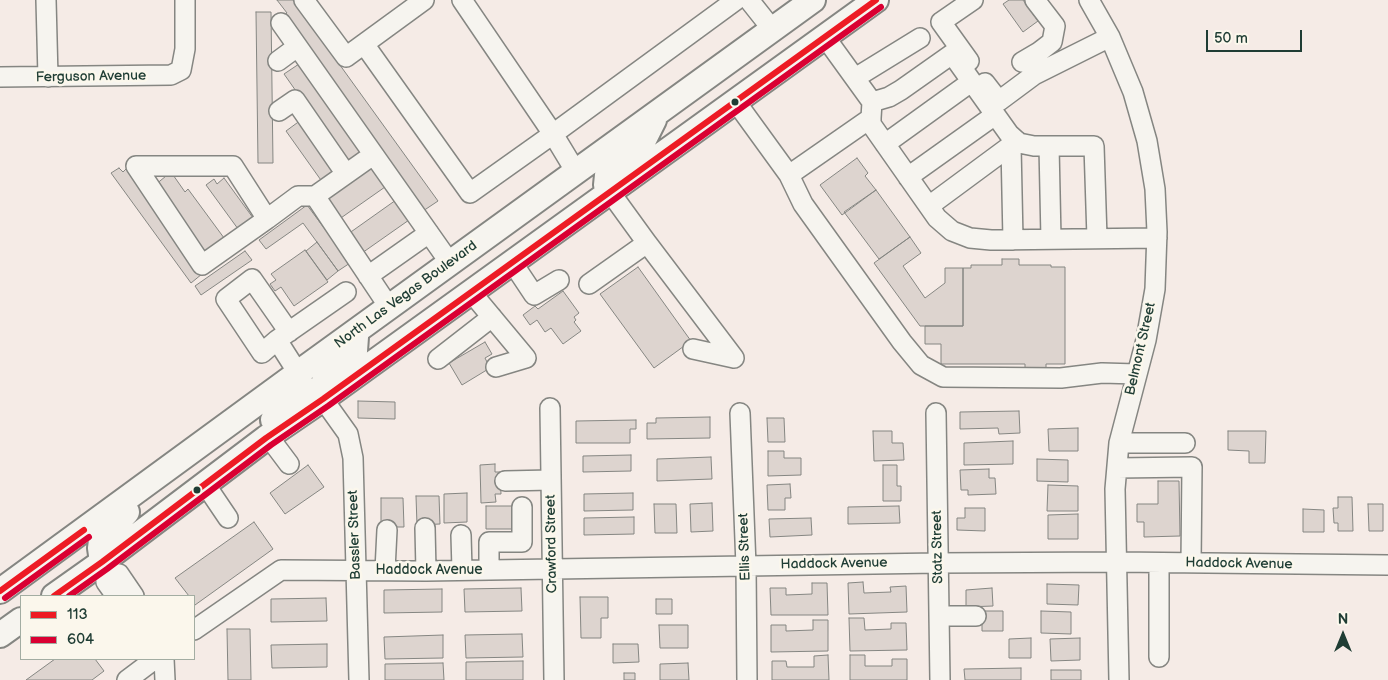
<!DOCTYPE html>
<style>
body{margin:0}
#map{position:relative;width:1388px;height:680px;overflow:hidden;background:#f5ebe6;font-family:"Balsamiq Sans",sans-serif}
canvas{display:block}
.legend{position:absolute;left:20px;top:595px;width:175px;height:65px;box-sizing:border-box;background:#fbf7ec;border:1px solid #a3ada2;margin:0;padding:6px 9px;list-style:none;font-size:15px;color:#1f3d34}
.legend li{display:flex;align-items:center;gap:10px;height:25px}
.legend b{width:25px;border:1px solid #a3ada2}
.north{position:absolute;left:1318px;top:610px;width:50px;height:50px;-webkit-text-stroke:4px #fbf7ec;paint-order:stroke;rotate:0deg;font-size:14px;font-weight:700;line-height:20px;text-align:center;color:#1f3d34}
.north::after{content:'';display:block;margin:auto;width:18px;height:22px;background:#1f3d34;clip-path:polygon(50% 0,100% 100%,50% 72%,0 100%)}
.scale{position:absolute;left:1206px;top:30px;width:96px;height:22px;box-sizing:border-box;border:2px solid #1f3d34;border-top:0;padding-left:6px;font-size:15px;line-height:18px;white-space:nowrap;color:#1f3d34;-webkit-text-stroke:4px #fbf7ec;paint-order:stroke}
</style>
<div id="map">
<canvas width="1388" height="680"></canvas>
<ul class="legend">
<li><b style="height:6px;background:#ed1b24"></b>113</li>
<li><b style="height:6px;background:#da0032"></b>604</li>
</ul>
<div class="north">N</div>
<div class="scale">50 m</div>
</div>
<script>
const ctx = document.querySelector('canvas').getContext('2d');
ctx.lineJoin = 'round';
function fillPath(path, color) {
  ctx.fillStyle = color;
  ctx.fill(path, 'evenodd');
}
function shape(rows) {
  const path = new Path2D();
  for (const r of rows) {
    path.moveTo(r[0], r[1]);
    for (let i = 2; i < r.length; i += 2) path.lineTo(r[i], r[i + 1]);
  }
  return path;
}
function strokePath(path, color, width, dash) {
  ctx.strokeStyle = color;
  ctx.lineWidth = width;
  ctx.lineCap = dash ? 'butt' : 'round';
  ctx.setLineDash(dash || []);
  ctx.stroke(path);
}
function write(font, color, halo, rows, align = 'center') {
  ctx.font = font + ' "Balsamiq Sans",sans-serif';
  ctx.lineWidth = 5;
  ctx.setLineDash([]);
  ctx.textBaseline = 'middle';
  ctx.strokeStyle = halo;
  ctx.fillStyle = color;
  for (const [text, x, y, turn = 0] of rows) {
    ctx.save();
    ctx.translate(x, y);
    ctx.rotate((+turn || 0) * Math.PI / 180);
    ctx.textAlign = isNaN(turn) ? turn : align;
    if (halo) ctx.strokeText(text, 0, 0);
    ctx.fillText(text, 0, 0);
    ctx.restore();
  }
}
const building = shape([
 [277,0,293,0,438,201,423,211,282,17,287,13,277,0],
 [1009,0,1023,0,1038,21,1023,32,1003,4,1009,0],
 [256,12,271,12,273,163,258,163,256,12],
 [299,64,363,154,348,165,284,74,299,64],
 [301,120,338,172,323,183,286,131,301,120],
 [857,158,868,173,865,176,876,190,842,215,820,185,857,158],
 [370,167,385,187,338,220,324,200,370,167],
 [119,168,123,172,126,169,202,274,191,283,111,173,119,168],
 [171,172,185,192,188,189,227,242,208,256,155,185,171,172],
 [224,178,256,222,241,233,206,185,214,179,217,184,224,178],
 [876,190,910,237,879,259,844,212,876,190],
 [396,200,409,220,362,253,348,234,396,200],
 [307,205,350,263,338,271,303,223,266,249,259,240,307,205],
 [910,237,921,253,903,266,925,298,945,283,945,268,963,268,963,326,920,326,874,263,910,237],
 [317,242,338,271,327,280,306,251,317,242],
 [305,250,328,282,294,306,281,287,275,291,270,284,276,280,271,274,305,250],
 [245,251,252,260,201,295,195,286,245,251],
 [1002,259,1019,259,1019,265,1051,265,1051,267,1065,267,1065,364,1046,364,1046,372,1025,371,1025,364,941,364,941,344,925,344,925,326,963,326,963,268,971,268,971,265,1002,265,1002,259],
 [638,267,691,341,654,368,600,294,638,267],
 [563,291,579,313,574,317,576,320,574,322,581,331,563,344,551,328,545,332,537,320,530,325,523,315,535,306,538,309,563,291],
 [485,342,492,354,485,358,490,368,462,385,449,363,485,342],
 [358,401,395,402,395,419,358,418,358,401],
 [1019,411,1020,433,999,434,998,428,960,429,960,412,1019,411],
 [710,417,710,438,647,439,647,423,656,423,656,418,710,417],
 [767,418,784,418,785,442,768,442,767,418],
 [636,420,636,429,630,429,630,443,576,443,576,421,636,420],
 [1078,428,1078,451,1049,451,1048,429,1078,428],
 [873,431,892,431,892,443,903,443,904,460,874,461,873,431],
 [1228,431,1266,431,1265,463,1249,463,1249,451,1228,450,1228,431],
 [1013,441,1013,464,964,465,964,443,1013,441],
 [768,451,784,451,784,458,801,458,801,475,768,476,768,451],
 [631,455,631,471,583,472,583,456,631,455],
 [711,457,712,479,657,481,657,459,711,457],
 [1037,459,1068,460,1068,482,1037,481,1037,459],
 [495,464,495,472,500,472,501,494,495,494,496,502,481,503,480,465,495,464],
 [308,465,324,487,285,514,270,493,308,465],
 [883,465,897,465,897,486,901,486,901,501,883,501,883,465],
 [989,469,989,478,995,478,996,494,968,495,968,490,961,490,960,470,989,469],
 [1158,481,1179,481,1180,536,1144,537,1144,522,1137,522,1137,504,1158,504,1158,481],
 [790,484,791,498,785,498,785,510,768,510,767,485,790,484],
 [1048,485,1078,486,1078,511,1047,511,1048,485],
 [467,493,467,522,444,523,444,494,467,493],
 [633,493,633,510,584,511,584,494,633,493],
 [416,496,439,496,440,524,417,525,416,496],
 [1338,497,1352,497,1353,531,1338,531,1338,523,1334,523,1333,508,1338,508,1338,497],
 [381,498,403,498,404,527,381,527,381,498],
 [712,503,713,531,691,532,690,504,712,503],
 [654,504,676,504,677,533,655,533,654,504],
 [1368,504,1383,504,1383,531,1369,531,1368,504],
 [486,506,515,506,515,529,486,529,486,506],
 [899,506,900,523,848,524,848,507,899,506],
 [965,508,985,508,985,531,957,530,957,518,965,518,965,508],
 [1303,509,1324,510,1324,532,1303,532,1303,509],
 [1078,514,1078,539,1048,539,1048,515,1078,514],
 [634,517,634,534,584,535,584,518,634,517],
 [811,518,812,535,770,537,769,519,811,518],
 [254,522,273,549,195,605,194,603,194,596,189,596,175,578,254,522],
 [863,582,864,593,891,592,890,587,906,586,907,612,849,614,848,583,863,582],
 [812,583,827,583,828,615,771,615,770,588,786,588,786,595,812,594,812,583],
 [1047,584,1079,585,1078,605,1047,604,1047,584],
 [521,588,522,611,465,612,464,589,521,588],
 [992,588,993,606,966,607,966,590,992,588],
 [442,589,442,612,384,613,384,590,442,589],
 [580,597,608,597,608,618,601,618,601,638,581,638,580,597],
 [326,598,327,621,271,622,271,599,326,598],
 [656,599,672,599,672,614,656,614,656,599],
 [982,611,1003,611,1003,631,982,631,982,611],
 [1041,611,1071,612,1071,634,1041,633,1041,611],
 [849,618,864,618,865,630,891,629,891,623,906,623,907,650,850,651,849,618],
 [813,620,828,620,828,651,771,652,771,625,786,625,786,631,813,630,813,620],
 [659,625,688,625,688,648,660,648,659,625],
 [227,629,250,629,251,680,228,680,227,629],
 [522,634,523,657,466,658,465,635,522,634],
 [443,635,443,658,385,659,384,637,443,635],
 [1031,638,1031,658,1009,658,1009,639,1031,638],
 [1080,638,1080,660,1051,661,1050,639,1080,638],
 [327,644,327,667,272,668,271,645,327,644],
 [613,644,638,644,639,662,613,663,613,644],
 [828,655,829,680,772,680,772,661,786,661,787,667,814,667,814,656,828,655],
 [850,655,865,655,865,666,892,666,892,659,907,659,907,680,850,680,850,655],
 [55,659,95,659,104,671,92,680,26,680,55,659],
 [523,661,523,680,466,680,466,662,523,661],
 [443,663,444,680,385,680,385,664,443,663],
 [688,663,689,680,660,680,660,664,688,663],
 [1021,668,1021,680,965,680,964,669,1021,668],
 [1051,670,1081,670,1081,680,1051,680,1051,670],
 [624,673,635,673,635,680,624,680,624,673]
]);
fillPath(building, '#ddd4cf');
strokePath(building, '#858682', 1);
const minor = shape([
 [46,0,48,77],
 [304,0,346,57,424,0],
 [462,0,553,134,736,0],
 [749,0,772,29],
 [1089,0,1110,37,1133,92,1147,141,1155,189,1157,232,1155,289,1146,340,1119,443,1115,489,1119,680],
 [281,23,450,263],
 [364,44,470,193,553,134,576,172],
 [278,61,297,47],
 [969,61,941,22,973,0],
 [1022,62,1039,52,1052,42,1055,26,1035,0],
 [0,77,171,75,181,70,185,49,185,0],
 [855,78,920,38],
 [985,83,999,101,1034,75,1110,37],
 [736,102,789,175,803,204,902,342,921,365,943,377,1061,378,1102,373,1137,374],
 [872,102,889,97,901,90,952,54,1009,134,1019,143,1034,146,1094,146,1097,238],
 [279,111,295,100,346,174],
 [871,118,871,124,937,218,952,231,970,238,991,240,1157,238],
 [885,144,971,82],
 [1011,146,1013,240],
 [1049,146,1051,239],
 [789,175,871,118,872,102,825,37],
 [908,177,995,115],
 [610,192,647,243],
 [315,196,389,307],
 [929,206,1017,141],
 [267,219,233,166,136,166,202,265,267,219,298,196,315,196,373,155],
 [512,262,534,295,559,280],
 [368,276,429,233],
 [589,284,647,243,734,358],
 [471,292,526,358,496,367],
 [277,340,262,353,226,299,252,279,289,332],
 [693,349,734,358],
 [438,359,492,317],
 [298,373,277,340,346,292],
 [323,399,348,434,353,458,359,680],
 [550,408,554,680],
 [740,413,746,566,747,680],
 [936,413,940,680],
 [268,436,289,464],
 [1119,443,1185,443],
 [1117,468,1192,467,1191,563],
 [505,481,551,480],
 [205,484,228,518],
 [425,528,426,571],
 [461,535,462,570],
 [102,562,109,573,106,582,116,596],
 [1159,563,1159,657],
 [385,570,387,530],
 [489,570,489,542,522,542,522,507],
 [109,573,119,574,134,596],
 [939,616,976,616],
 [194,630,281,570,426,571,938,563,1117,562,1388,565],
 [164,659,165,680],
 [127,680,155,659]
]);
const major = shape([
 [610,192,606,185,607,175,611,170,642,144,654,120],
 [323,399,323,384,326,376,355,351,356,337],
 [273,420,286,409,299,394,301,385,298,373],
 [102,562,100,548,101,541,105,534,115,525,127,512],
 [0,591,298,373,813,0],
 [54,596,102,562,266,438,323,399,876,0],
 [0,635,21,620]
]);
strokePath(minor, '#858682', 22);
strokePath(major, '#858682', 28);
strokePath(minor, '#f6f4ef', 19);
strokePath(major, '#f6f4ef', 24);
strokePath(shape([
 [0,591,84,530],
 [54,596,102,562,266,438,323,399,876,0]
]), '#ed1b24', 6);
strokePath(shape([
 [69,596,107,569,271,445,328,406,881,7],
 [5,598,89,537]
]), '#da0032', 6);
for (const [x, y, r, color] of [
 [735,102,4.5,"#1f3d34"],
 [197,490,4.5,"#1f3d34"]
]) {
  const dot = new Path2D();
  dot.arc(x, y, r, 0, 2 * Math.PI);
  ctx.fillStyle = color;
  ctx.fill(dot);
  strokePath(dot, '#fbf7ec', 2);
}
write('14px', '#1f3d34', '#fbf7ec', [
 ["Ferguson Avenue",91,77,-1],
 ["North Las Vegas Boulevard",406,295,-36],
 ["Belmont Street",1141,349,-77],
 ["Bassler Street",355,535,-92],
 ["Crawford Street",552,544,-91],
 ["Ellis Street",745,547,-92],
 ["Statz Street",938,547,-91],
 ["Haddock Avenue",834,564,-1],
 ["Haddock Avenue",1239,564,1],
 ["Haddock Avenue",429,570]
]);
</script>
